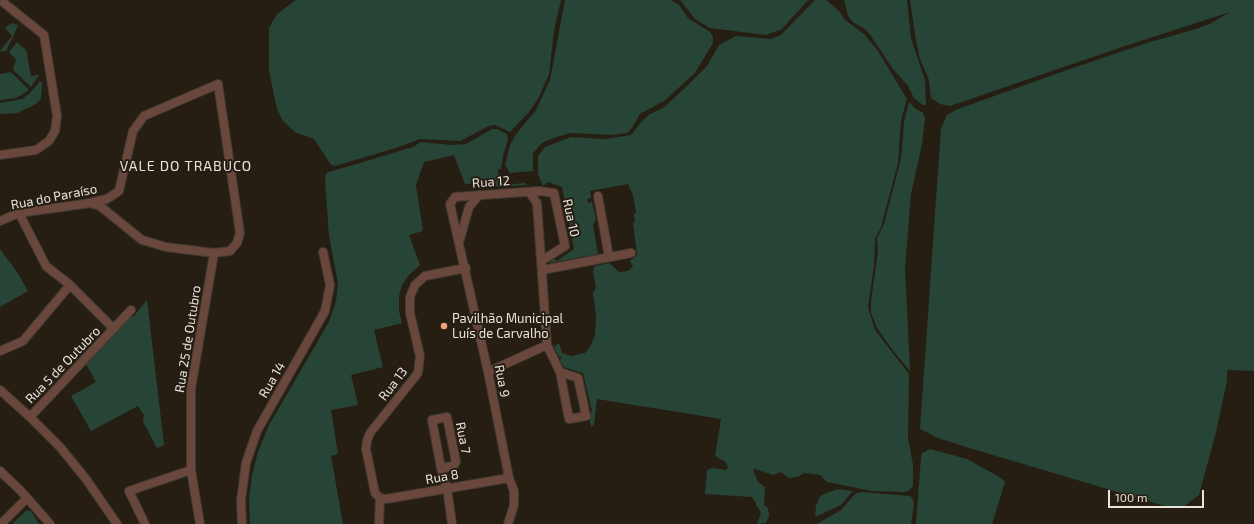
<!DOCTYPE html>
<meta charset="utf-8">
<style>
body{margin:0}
#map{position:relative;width:1254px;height:524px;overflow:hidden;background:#261d13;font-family:"Exo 2",sans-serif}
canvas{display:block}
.scale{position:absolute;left:1108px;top:490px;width:96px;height:18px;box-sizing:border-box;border:2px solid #e9e3dc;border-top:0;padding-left:5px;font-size:12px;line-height:14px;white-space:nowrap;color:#e9e3dc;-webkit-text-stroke:3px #261d13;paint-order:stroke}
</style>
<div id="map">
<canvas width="1254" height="524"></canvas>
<div class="scale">100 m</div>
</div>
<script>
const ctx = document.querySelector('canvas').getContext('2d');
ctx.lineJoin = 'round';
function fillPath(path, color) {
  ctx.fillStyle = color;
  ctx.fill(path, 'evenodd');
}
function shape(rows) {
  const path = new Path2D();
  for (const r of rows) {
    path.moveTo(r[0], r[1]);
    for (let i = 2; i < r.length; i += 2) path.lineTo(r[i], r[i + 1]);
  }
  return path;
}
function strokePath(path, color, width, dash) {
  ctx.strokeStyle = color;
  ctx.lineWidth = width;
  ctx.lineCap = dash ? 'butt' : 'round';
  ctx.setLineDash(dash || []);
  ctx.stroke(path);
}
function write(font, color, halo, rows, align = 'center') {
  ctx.font = font + ' "Exo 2",sans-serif';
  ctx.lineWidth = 4;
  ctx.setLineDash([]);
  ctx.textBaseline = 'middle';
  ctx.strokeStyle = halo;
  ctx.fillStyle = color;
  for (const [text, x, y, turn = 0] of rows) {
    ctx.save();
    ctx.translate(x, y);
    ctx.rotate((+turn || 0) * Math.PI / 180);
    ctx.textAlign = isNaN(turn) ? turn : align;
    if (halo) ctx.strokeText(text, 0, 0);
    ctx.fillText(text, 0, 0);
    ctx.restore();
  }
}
fillPath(shape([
 [296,0,561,0,554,31,549,74,539,97,529,112,510,132,495,125,489,126,460,141,420,139,396,148,335,166,331,165,314,139,295,132,283,121,277,109,269,71,269,28,277,14],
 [565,0,671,0,679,5,688,18,710,32,713,37,713,43,695,73,664,101,640,114,632,128,627,133,611,135,570,133,551,139,542,143,533,153,533,171,510,173,505,165,510,145,516,134,536,110,550,80],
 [680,0,808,0,782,29,766,35,710,28,695,19],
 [815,0,826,0,839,11,845,20,864,34,878,51,907,99,901,121,898,163,881,227,875,239,874,265,868,307,875,330,909,374,908,438,913,465,913,486,908,491,904,492,872,491,827,482,820,475,804,473,798,477,789,478,781,472,773,475,755,469,753,470,758,482,765,487,764,505,768,508,769,516,766,523,757,524,761,513,752,497,705,494,707,470,712,468,725,470,728,468,726,462,715,456,721,419,597,399,594,425,591,427,589,416,592,411,583,373,564,367,560,360,562,357,559,357,554,347,559,343,562,353,571,356,585,353,590,347,595,335,596,316,593,293,596,288,593,271,595,266,609,263,619,272,628,271,633,266,630,261,637,255,633,223,635,222,634,214,636,213,633,195,628,184,590,191,591,198,587,199,588,203,592,202,596,219,593,225,598,254,549,263,554,259,557,261,574,249,562,187,548,182,543,186,538,174,538,156,545,147,571,137,605,139,631,135,642,121,650,114,663,108,685,88,707,66,719,45,736,36,771,39,781,35],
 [844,0,907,0,911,38,925,80,926,105,923,105,914,98,908,86,893,69,871,36,865,29,854,23,848,16],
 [910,0,1254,0,1254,371,1227,370,1227,381,1216,432,1199,495,1182,508,1168,507,966,447,938,438,920,429,940,142,941,128,947,115,958,109,1067,70,1150,42,1196,29,1210,24,1230,12,1125,46,950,106,940,104,931,98,929,80,920,59,916,40],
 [12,23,18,25,13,37,6,51,0,51,12,36,5,28],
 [17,42,26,50,31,76,39,75,31,87,13,70,16,60,9,52],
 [11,72,29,90,16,98,0,100,0,74],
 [40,81,42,82,41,99,36,104,17,113,0,114,0,103,22,99,30,93],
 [909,102,916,109,923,113,925,118,922,144,911,194,905,268,910,371,894,352,877,328,871,313,871,302,878,251,877,238,884,224,901,159,904,122],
 [492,129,497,129,507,134,508,139,503,156,501,169,498,169,499,180,502,185,525,183,527,185,497,187,493,182,465,184,454,155,424,162,416,185,423,231,409,235,420,265,409,275,402,285,399,296,399,311,402,323,374,330,383,367,351,375,358,405,331,410,338,454,331,456,343,524,250,524,249,499,252,475,258,452,269,425,329,322,336,301,338,283,329,236,325,181,326,173,413,147,421,142,451,145,466,144],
 [0,249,17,272,28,291,0,307],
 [147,300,164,445,157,448,143,422,144,415,138,406,91,431,71,396,96,382,85,362,129,318,134,316],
 [930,449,967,459,1001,478,1005,482,992,524,916,524,921,457,922,453],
 [837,489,853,491,841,505,815,517,816,506,820,496],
 [861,492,910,496,913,499,914,505,911,524,817,524,841,510,855,494],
 [27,510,31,511,39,524,12,524]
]), '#274536');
const minor = shape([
 [0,155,36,150,49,141,55,131,57,116,44,35,4,3],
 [529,192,537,203,547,345,560,372,578,378,586,416,569,419,560,372],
 [598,196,609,257],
 [19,213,46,266,70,285,114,329],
 [0,221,19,213,84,204,89,203,107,199,119,191,133,131,144,116,218,84,240,233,237,243,230,251,214,253,166,247,142,240,100,206,89,203],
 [460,239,469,207,479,195],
 [466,268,425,276,415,285,410,297,410,313,420,356,418,373,370,433,367,441,366,449,375,493,380,498,386,499,509,478],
 [542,270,631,253],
 [0,351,23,341,70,285],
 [488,372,547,345],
 [0,390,30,417,60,447,86,479,117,524],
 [30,417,131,310],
 [441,468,453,466,456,462,447,417,432,420,441,468,447,488,452,524],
 [0,471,20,490,50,524],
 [1,524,27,498],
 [145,524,129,491,191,470],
 [200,524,191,470,191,389,214,253],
 [242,524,241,500,246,463,257,431,325,311,330,285,323,252],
 [379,524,380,498],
 [508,524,514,505,514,491,509,478,488,372,450,204,455,197,539,191,554,193,565,246,541,261]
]);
strokePath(minor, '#41392f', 10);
strokePath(minor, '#69473c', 8);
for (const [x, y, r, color] of [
 [444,326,4,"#f0a378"]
]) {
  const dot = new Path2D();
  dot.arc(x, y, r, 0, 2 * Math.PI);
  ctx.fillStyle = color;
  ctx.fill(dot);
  strokePath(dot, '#261d13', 1.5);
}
write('13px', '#e9e3dc', '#261d13', [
 ["Rua 12",491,182,-4],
 ["Rua do Paraíso",54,197,-11],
 ["Rua 10",571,218,78],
 ["Rua 25 de Outubro",188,339,-81],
 ["Rua 5 de Outubro",63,365,-46],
 ["Rua 14",272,380,-60],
 ["Rua 9",502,381,79],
 ["Rua 13",393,384,-53],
 ["Rua 7",463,438,79],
 ["Rua 8",442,477,-10]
]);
write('13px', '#e9e3dc', '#261d13', [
 ["Pavilhão Municipal",452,319],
 ["Luís de Carvalho",452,334]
], 'left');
ctx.letterSpacing = '1px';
write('14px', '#e9e3dc', '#261d13', [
 ["VALE DO TRABUCO",186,166]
]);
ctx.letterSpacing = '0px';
</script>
